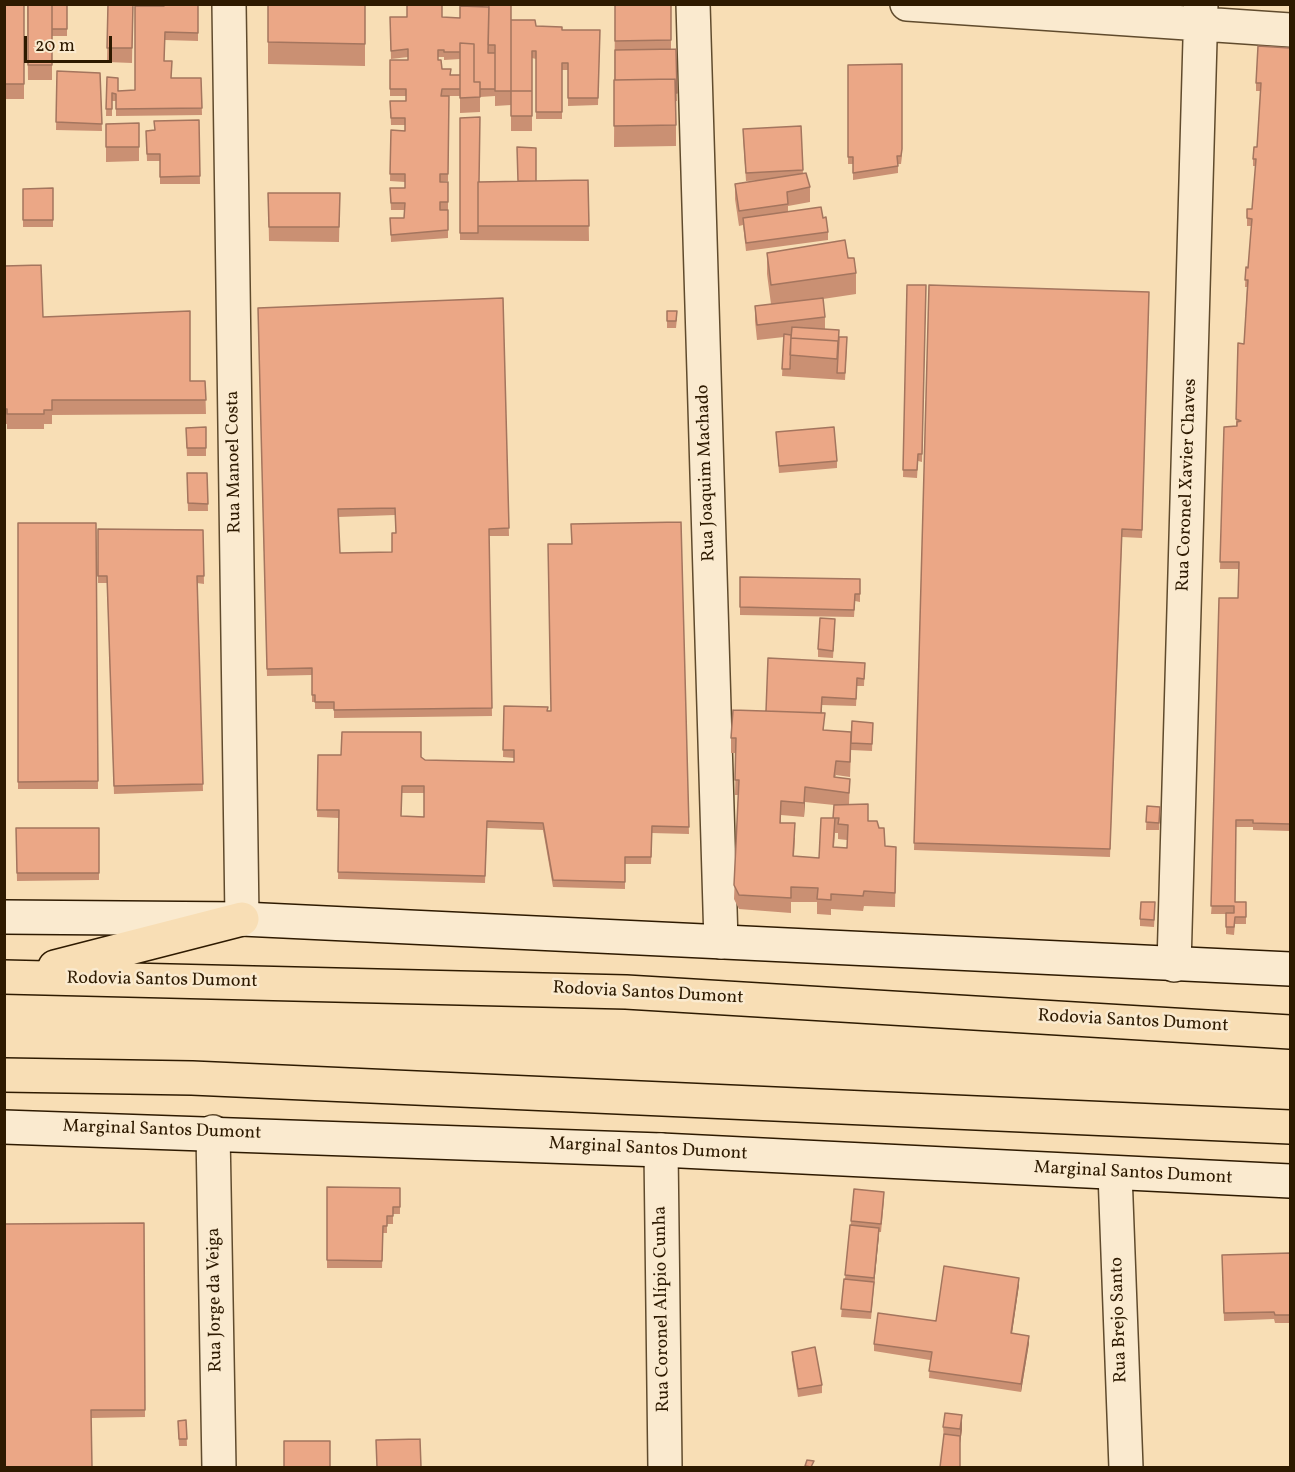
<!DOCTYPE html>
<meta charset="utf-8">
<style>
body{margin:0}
#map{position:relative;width:1295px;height:1472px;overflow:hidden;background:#f8deb5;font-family:Vollkorn,serif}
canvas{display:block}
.frame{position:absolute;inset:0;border:6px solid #2e1a00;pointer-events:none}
.scale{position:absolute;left:24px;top:36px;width:88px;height:27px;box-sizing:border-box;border:3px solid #2e1a00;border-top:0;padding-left:8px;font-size:18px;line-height:21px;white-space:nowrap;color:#2e1a00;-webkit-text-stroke:4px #faeacf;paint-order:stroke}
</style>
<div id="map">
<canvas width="1295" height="1472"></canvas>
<div class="frame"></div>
<div class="scale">20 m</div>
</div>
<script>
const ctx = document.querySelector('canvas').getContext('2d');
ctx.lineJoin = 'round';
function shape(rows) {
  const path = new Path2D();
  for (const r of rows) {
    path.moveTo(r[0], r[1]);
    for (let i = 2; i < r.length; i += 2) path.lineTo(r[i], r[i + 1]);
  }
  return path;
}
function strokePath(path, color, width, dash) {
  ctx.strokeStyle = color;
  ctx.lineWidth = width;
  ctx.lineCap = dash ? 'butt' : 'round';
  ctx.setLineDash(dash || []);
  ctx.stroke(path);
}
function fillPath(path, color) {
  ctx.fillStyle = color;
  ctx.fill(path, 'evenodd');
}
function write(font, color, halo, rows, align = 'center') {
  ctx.font = font + ' Vollkorn,serif';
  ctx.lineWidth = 5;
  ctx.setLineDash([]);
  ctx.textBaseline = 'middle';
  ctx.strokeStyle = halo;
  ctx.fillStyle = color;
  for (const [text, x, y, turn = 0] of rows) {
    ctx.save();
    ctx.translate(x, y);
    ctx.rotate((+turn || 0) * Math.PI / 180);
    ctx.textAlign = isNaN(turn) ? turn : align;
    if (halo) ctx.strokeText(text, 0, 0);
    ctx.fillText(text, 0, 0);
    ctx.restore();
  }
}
const street = shape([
 [229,4,242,919],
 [693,4,721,942],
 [907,4,1290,30],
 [1174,965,1201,4],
 [213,1132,219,1468],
 [661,1150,665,1468],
 [1115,1173,1126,1468]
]);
const secondary = shape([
 [4,917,242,919,1290,969],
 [4,1127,661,1150,1290,1181]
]);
const highway = shape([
 [55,967,242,919],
 [4,977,626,992,1290,1032],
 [4,1075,192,1078,1290,1127]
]);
strokePath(street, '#604b2d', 36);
strokePath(secondary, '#2e1a00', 36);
strokePath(highway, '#2e1a00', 36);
strokePath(street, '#faeacf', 33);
strokePath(secondary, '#faeacf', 33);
strokePath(highway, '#f8deb5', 33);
fillPath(shape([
 [4,4,24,4,24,99,4,99],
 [27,4,67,4,67,36,52,36,52,80,28,80],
 [108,4,133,4,132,63,107,62],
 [198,4,198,41,165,40,164,61,171,78,201,78,202,115,116,116,116,101,112,101,112,116,106,116,107,77,118,91,135,90,164,6],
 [365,4,365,66,268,64,268,5],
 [615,4,671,4,671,49,676,49,677,101,676,101,676,146,614,147],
 [489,7,511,90,536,26,562,30,600,30,598,105,568,106,568,70,562,70,562,119,536,119,536,59,532,58,532,131,511,131,511,105,495,106,495,65,495,96,480,97,480,112,460,113,460,96,442,96,449,96,448,181,440,181,448,182,448,238,391,242,390,218,404,218,405,210,391,210,390,188,405,188,405,182,390,181,391,130,405,131,405,125,391,125,390,101,406,101,406,96,390,96,390,60,408,60,408,57,391,59,390,17,460,18],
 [438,57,444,57,444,60,460,59,460,75,450,75,442,69,438,60],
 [1290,48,1290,831,1253,830,1253,827,1236,827,1235,902,1246,902,1246,924,1235,924,1234,935,1226,934,1226,914,1211,914,1238,598,1239,569,1220,569,1224,427,1236,426,1238,343,1244,344,1247,287,1245,287,1246,267,1248,268,1252,226,1247,226,1247,218,1252,209,1256,166,1253,166,1253,159,1257,147,1261,91,1256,91,1256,83],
 [848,65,902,156,901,164,898,164,898,173,853,180,853,164,848,164],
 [57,71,100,73,102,131,56,130],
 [460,118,479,182,588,180,589,241,460,240],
 [199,120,200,184,160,184,160,161,147,161,146,131,154,130],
 [139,123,139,161,106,162,106,124],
 [801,126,803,174,810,187,810,202,788,206,788,211,823,218,828,232,828,240,746,251,743,225,739,226,735,199,735,184,765,180,746,181,743,136],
 [53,188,53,227,23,227,23,189],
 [268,193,340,193,339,242,269,241],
 [767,253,848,258,856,273,856,294,823,299,825,317,825,329,839,337,847,345,845,380,782,376,784,337,757,340,755,321,755,306,771,304,767,274],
 [4,266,43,317,190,381,205,381,206,414,52,415,52,424,44,424,44,429,7,429,7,424,4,424],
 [907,285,926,285,922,462,918,461,917,478,903,477],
 [929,285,1149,292,1142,538,1122,537,1110,857,914,850],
 [503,298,509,536,489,536,492,716,334,718,334,709,315,709,315,702,312,702,312,675,267,676,258,308],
 [395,515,396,533,392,552,340,553,338,517],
 [667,311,677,318,676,328,667,328],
 [206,427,206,456,187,456,186,428],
 [776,432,837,461,837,468,779,473],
 [187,473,207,473,208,511,188,511],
 [681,522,689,834,652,833,651,864,625,864,625,889,553,887,543,830,513,829,487,828,485,883,338,879,339,818,317,817,318,755,421,757,425,760,514,762,514,758,503,757,504,706,551,711,571,544],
 [402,793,424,793,424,817,401,816],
 [18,523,96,523,98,789,18,789],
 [98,529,203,530,204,584,197,583,203,791,114,794,107,583,98,583],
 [740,577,860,579,860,602,855,601,854,617,740,615],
 [835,627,833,658,818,657,818,649],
 [865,663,864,686,857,686,856,706,822,705,822,713,824,730,851,732,873,723,872,751,851,750,850,777,836,775,835,778,850,779,849,804,868,821,879,828,885,846,896,861,895,907,864,906,863,911,831,909,831,915,817,914,817,902,791,902,791,913,739,909,734,899,738,795,735,795,736,753,731,753,731,738,766,711],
 [805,802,834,805,833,818,819,858,794,856,795,838,781,823,781,815,804,817],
 [835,833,838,833,838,839,847,840,847,848,834,847],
 [1147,806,1160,807,1159,830,1146,830],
 [16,828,99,828,99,880,17,881],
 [1155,910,1154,927,1140,926,1140,919],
 [327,1187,400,1188,400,1214,393,1214,393,1224,387,1224,387,1233,383,1233,382,1268,327,1268],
 [884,1200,881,1232,879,1232,871,1319,841,1317,851,1221],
 [144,1223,145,1417,91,1418,4,1467],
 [1290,1253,1290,1323,1275,1323,1274,1319,1224,1321,1222,1255],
 [1019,1285,1012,1333,1029,1343,1021,1392,929,1378,930,1360,874,1351,874,1344,936,1321],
 [792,1352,822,1385,822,1393,798,1397,792,1359],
 [945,1413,962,1430,960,1443,944,1441,943,1427],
 [186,1420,187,1446,179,1446,178,1421]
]), '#ca9073');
fillPath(shape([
 [805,787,805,802,804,817,804,803],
 [879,1228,879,1236,874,1285,874,1278],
 [1019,1278,1019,1285,1011,1340,1011,1333],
 [1029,1336,1029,1343,1021,1392,1021,1384],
 [962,1415,962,1430,960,1443,960,1429]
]), '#a4755e');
const building = shape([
 [4,4,24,4,24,84,4,84,4,4],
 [28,4,52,4,52,65,28,65,28,4],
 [52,4,67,4,67,29,52,29,52,4],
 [108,4,133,4,132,48,107,48,108,4],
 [164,4,198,4,198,33,165,32,164,61,172,61,171,78,201,78,202,108,116,109,116,94,112,93,112,109,106,109,107,77,118,78,118,91,135,90,135,6,164,6,164,4],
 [268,4,365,4,365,44,268,42,268,4],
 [407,4,442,4,442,17,460,18,460,6,489,7,488,53,495,53,495,89,480,89,480,82,474,82,474,44,460,43,460,52,444,52,444,50,438,50,438,60,441,60,442,69,451,69,450,75,460,75,460,89,442,89,441,96,449,96,448,174,440,174,440,182,448,182,448,202,440,202,440,210,448,210,448,230,391,235,390,218,404,218,405,203,391,203,390,188,405,188,405,174,390,174,391,130,405,131,405,118,391,118,390,101,406,101,406,89,390,89,390,60,408,60,408,49,391,51,390,17,407,17,407,4],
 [489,4,511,4,511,91,495,91,495,45,488,45,489,4],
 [615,4,671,4,671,40,615,41,615,4],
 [511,20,535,20,536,26,562,27,562,30,600,30,598,98,568,98,568,63,562,63,562,112,536,112,536,51,532,51,532,98,532,91,511,91,511,98,511,20],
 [460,43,474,44,474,82,480,82,480,97,460,98,460,43],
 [1258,46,1290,48,1290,824,1253,823,1253,820,1236,820,1235,902,1246,902,1246,917,1235,917,1234,927,1226,927,1226,913,1234,913,1234,906,1211,906,1219,598,1238,598,1239,562,1220,562,1224,427,1237,426,1237,422,1241,421,1236,419,1238,343,1244,344,1248,280,1245,280,1246,267,1248,268,1251,230,1252,219,1247,218,1247,209,1252,209,1256,159,1253,159,1254,147,1257,147,1261,83,1256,83,1258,46],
 [676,49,677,93,676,93,675,79,615,80,615,50,676,49],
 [902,64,902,149,901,156,897,156,898,166,853,173,853,157,848,157,848,65,902,64],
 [57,71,100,73,102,124,56,122,57,71],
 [675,79,676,125,614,126,614,80,675,79],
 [511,91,532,91,532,116,511,116,511,91],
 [480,117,479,182,478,182,478,233,460,233,460,118,480,117],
 [199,120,200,176,160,177,160,154,147,154,146,131,155,130,154,121,199,120],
 [139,123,139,147,106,147,106,124,139,123],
 [801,126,803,170,746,173,743,129,801,126],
 [517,147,536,148,536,181,518,181,517,147],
 [806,173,810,187,787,192,788,204,739,211,735,184,806,173],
 [588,180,589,226,478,226,478,182,588,180],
 [53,188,53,220,23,220,23,189,53,188],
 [268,193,340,193,339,227,269,227,268,193],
 [821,207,823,218,826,217,828,232,746,243,743,218,821,207],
 [845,240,848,258,854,258,856,273,771,285,767,253,845,240],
 [41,265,43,317,190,311,190,381,205,381,206,400,52,400,52,410,44,410,44,414,7,414,7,409,4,409,4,266,41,265],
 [907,285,926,285,922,454,918,454,917,470,903,470,907,285],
 [929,285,1149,292,1142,530,1122,529,1110,849,914,843,929,285],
 [503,298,509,528,489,529,492,708,334,710,334,702,315,702,315,695,312,695,312,668,267,669,258,308,503,298],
 [395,508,396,533,392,533,392,552,340,553,338,509,395,508],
 [823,298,825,317,757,325,755,306,823,298],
 [667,311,677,311,676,321,667,321,667,311],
 [792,327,839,330,838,348,838,341,791,338,792,327],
 [784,334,791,335,790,369,782,369,784,334],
 [839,337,847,337,845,373,837,373,839,337],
 [791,338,838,341,837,359,790,355,791,338],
 [206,427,206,448,187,448,186,428,206,427],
 [834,427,837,461,779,466,776,432,834,427],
 [187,473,207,473,208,504,188,503,187,473],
 [681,522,689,827,652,826,651,857,625,857,625,882,553,880,543,823,513,822,487,821,485,876,338,872,339,810,317,810,318,755,341,755,342,732,421,732,421,757,425,760,514,762,514,750,503,750,504,706,548,707,547,711,551,711,548,544,572,544,571,524,681,522],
 [402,786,424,786,424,817,401,816,402,786],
 [18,523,96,523,98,781,18,782,18,523],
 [98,529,203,530,204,576,197,576,203,784,114,786,107,576,98,576,98,529],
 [740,577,860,579,860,594,855,594,854,610,740,607,740,577],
 [820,618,835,619,833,651,818,649,820,618],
 [768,658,865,663,864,679,857,678,856,699,822,697,821,713,766,711,768,658],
 [733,710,825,713,823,730,851,732,850,762,836,761,834,777,850,779,849,793,805,787,804,803,781,801,780,823,795,823,793,856,819,858,821,818,835,818,833,847,847,848,848,825,838,824,839,818,833,818,834,805,868,804,868,821,877,821,879,828,884,828,885,846,896,847,895,893,864,891,863,896,831,894,831,900,817,899,818,888,791,887,791,898,739,895,734,885,739,780,735,780,736,738,731,738,733,710],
 [852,721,873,723,872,744,851,743,852,721],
 [1147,806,1160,807,1159,823,1146,822,1147,806],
 [16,828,99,828,99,873,17,873,16,828],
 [1141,902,1155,902,1154,920,1140,919,1141,902],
 [327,1187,400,1188,400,1207,393,1207,393,1216,387,1216,387,1226,383,1226,382,1261,327,1260,327,1187],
 [854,1189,884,1192,881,1224,851,1221,854,1189],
 [144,1223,145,1410,91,1410,92,1467,4,1467,4,1224,144,1223],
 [850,1225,879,1228,874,1278,845,1275,850,1225],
 [1290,1253,1290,1315,1275,1315,1274,1312,1224,1313,1222,1255,1290,1253],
 [944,1266,1019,1278,1011,1333,1029,1336,1021,1384,929,1371,932,1352,874,1344,878,1313,936,1321,944,1266],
 [844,1279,874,1282,871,1312,841,1309,844,1279],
 [815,1347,822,1385,798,1389,792,1352,815,1347],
 [945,1413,962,1415,960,1429,943,1427,945,1413],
 [186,1420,187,1439,179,1439,178,1421,186,1420],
 [944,1434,960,1436,960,1467,940,1467,944,1434],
 [420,1439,421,1467,377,1467,376,1440,420,1439],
 [284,1441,330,1441,330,1467,284,1467,284,1441],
 [807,1460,814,1461,811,1467,805,1466,807,1460]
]);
fillPath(building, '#eba786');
strokePath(building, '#a4755e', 1.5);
write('18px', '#2e1a00', '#faeacf', [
 ["Rua Manoel Costa",235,462,-91],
 ["Rua Joaquim Machado",707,473,-92],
 ["Rua Coronel Xavier Chaves",1188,485,-88],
 ["Rodovia Santos Dumont",162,981,1],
 ["Rodovia Santos Dumont",648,994,3],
 ["Rodovia Santos Dumont",1133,1022,3],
 ["Marginal Santos Dumont",162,1131,2],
 ["Marginal Santos Dumont",648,1150,3],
 ["Marginal Santos Dumont",1133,1174,3],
 ["Rua Jorge da Veiga",216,1300,-91],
 ["Rua Coronel Alípio Cunha",663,1309,-91],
 ["Rua Brejo Santo",1120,1320,-92]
]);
</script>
